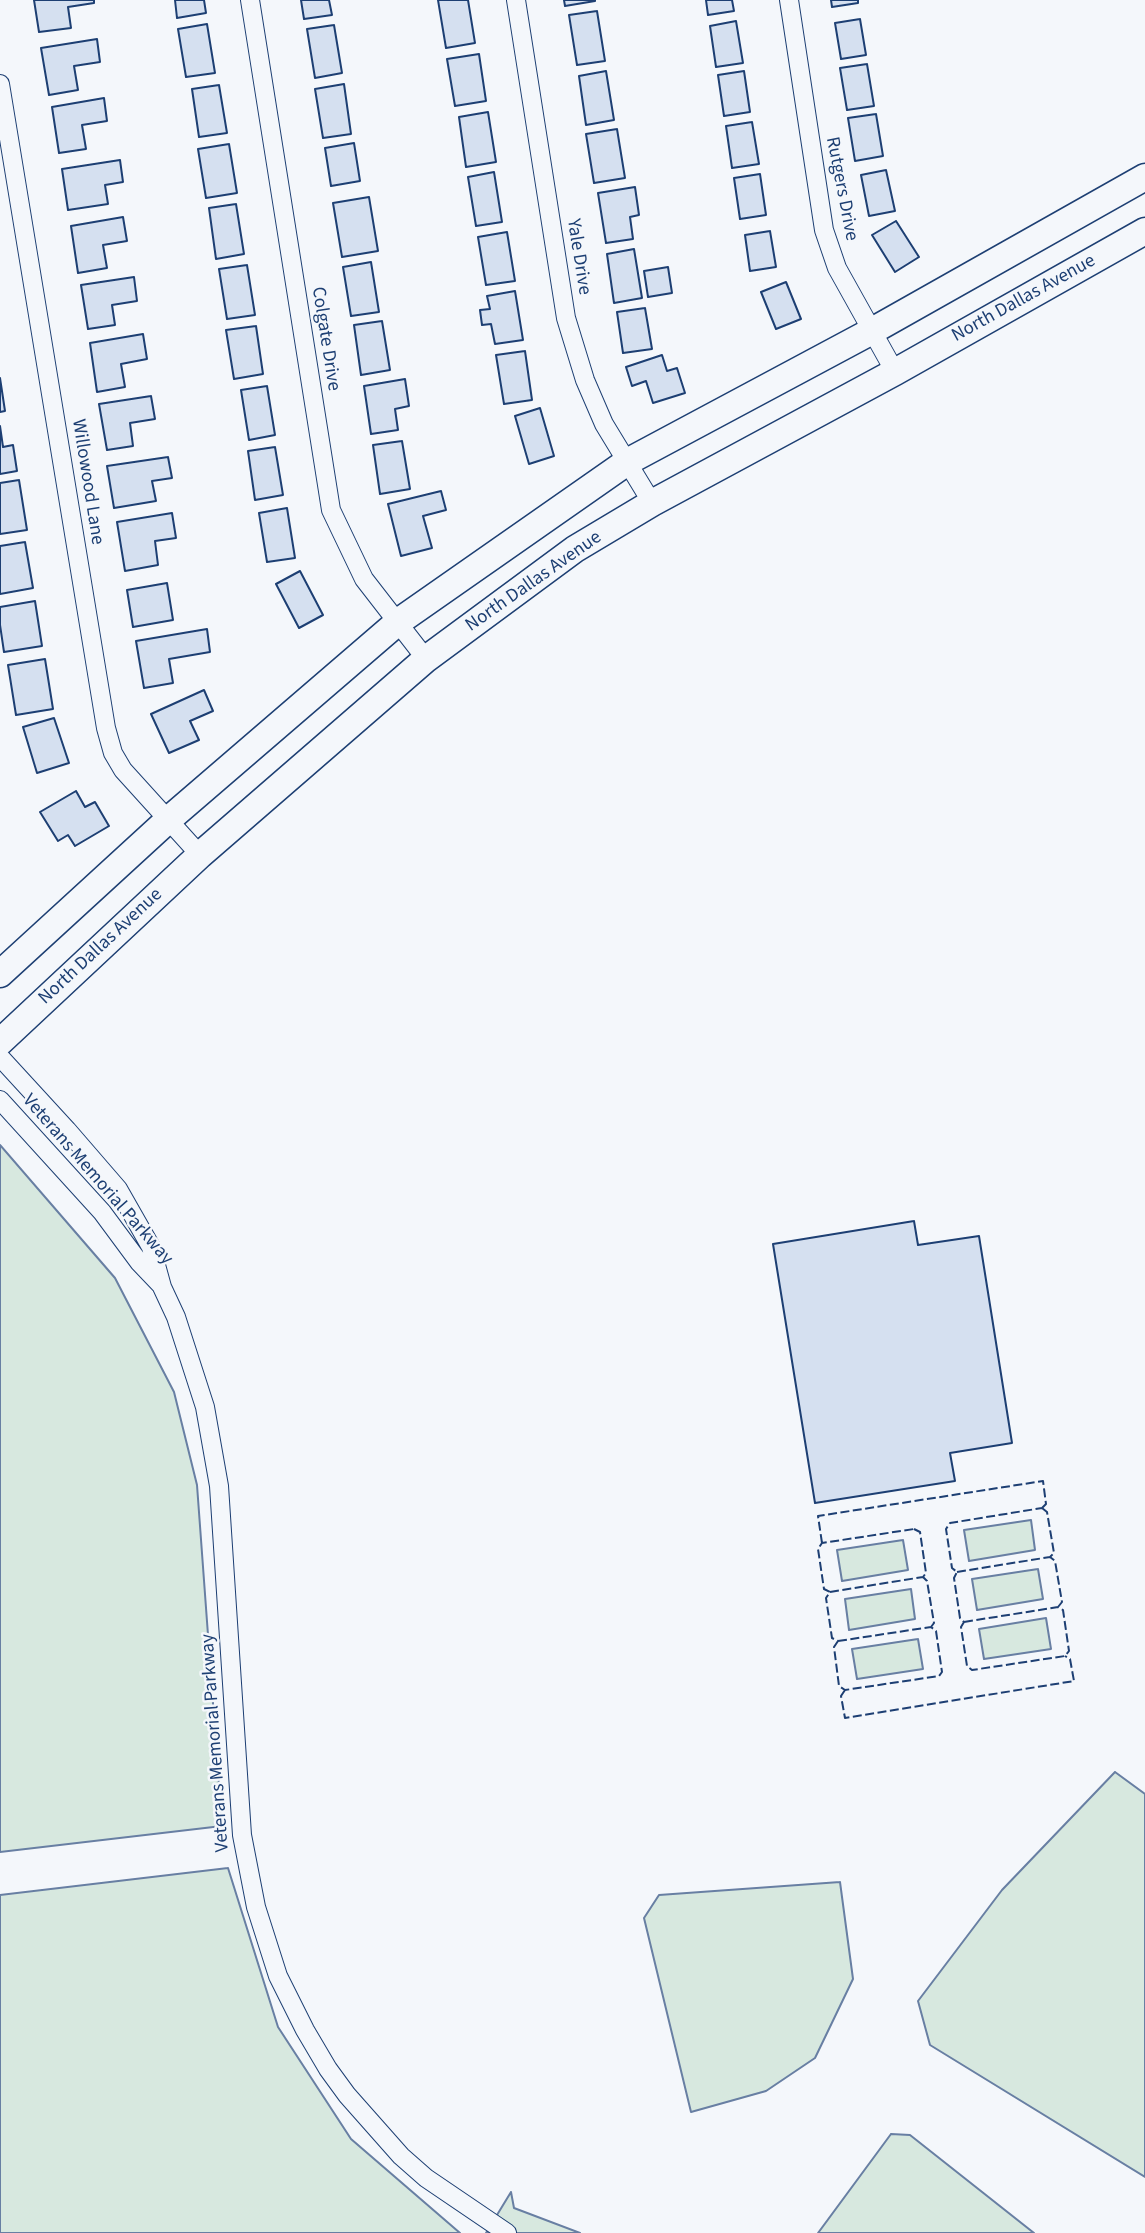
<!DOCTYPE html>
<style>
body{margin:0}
canvas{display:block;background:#f4f7fb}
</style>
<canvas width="1145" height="2233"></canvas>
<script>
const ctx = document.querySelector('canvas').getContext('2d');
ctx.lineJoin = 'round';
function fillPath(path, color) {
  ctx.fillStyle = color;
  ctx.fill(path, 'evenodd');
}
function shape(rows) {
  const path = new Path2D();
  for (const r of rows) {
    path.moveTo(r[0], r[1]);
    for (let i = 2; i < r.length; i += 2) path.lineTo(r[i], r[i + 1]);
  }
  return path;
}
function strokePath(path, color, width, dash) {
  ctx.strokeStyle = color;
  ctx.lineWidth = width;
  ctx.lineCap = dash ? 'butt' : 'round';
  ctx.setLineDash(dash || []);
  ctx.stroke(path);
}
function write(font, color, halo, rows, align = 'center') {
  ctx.font = font + ' "Source Sans 3",sans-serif';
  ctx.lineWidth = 5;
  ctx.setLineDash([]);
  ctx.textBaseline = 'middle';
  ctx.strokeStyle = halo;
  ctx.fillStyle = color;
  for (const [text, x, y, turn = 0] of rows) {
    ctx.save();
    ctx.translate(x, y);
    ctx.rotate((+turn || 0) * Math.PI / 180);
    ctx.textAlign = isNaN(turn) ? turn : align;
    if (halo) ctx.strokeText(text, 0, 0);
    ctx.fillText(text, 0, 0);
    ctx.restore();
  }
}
const green = shape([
 [0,1145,115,1278,174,1392,197,1485,222,1826,0,1852,0,1145],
 [1031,1520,1035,1550,969,1561,964,1530,1031,1520],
 [903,1540,908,1570,842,1581,837,1550,903,1540],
 [1038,1569,1043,1599,977,1610,972,1579,1038,1569],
 [911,1589,915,1619,849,1630,845,1599,911,1589],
 [1046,1618,1051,1649,984,1659,979,1629,1046,1618],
 [918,1639,923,1669,857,1679,852,1649,918,1639],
 [1115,1772,1145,1794,1145,2177,930,2045,918,2001,1002,1890,1115,1772],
 [228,1868,278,2027,351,2139,460,2233,0,2233,0,1895,228,1868],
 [840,1882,853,1979,815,2058,766,2091,691,2112,644,1918,659,1895,840,1882],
 [891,2134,910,2135,1034,2233,818,2233,891,2134],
 [511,2192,514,2208,580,2233,486,2233,511,2192]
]);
fillPath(green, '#d7e8df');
strokePath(green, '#687fa3', 2);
const building = shape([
 [34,0,94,0,94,3,68,7,71,28,39,32,34,0],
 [175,0,204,0,206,13,177,18,175,0],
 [301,0,329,0,332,15,304,19,301,0],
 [438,0,468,0,475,43,446,48,438,0],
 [564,0,595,0,595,1,565,6,564,0],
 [706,0,732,0,734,11,708,15,706,0],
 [831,0,858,0,858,3,832,7,831,0],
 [597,11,605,61,577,65,569,15,597,11],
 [860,19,866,55,841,59,835,23,860,19],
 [736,21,743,63,716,67,710,26,736,21],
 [207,24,215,73,186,77,178,29,207,24],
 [334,25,342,73,315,78,307,29,334,25],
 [97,39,100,62,74,66,78,90,49,95,41,48,97,39],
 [479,54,486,101,455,106,447,59,479,54],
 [867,64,874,106,847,110,840,68,867,64],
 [606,71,614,120,586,125,579,76,606,71],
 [744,71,750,112,724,116,718,75,744,71],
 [344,84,351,134,323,138,315,89,344,84],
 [219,85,227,133,199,137,192,89,219,85],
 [104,98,107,121,82,125,86,149,59,153,52,107,104,98],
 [488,112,496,162,466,167,459,117,488,112],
 [876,114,883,156,855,161,848,118,876,114],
 [752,122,759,164,732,168,726,126,752,122],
 [617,129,625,178,594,183,586,134,617,129],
 [354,143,360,181,331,186,325,148,354,143],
 [229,144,237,193,206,198,198,149,229,144],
 [120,160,123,182,105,185,108,204,68,210,62,169,120,160],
 [886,170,895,211,869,216,861,175,886,170],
 [494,172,502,222,476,226,468,177,494,172],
 [760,174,766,215,740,219,734,178,760,174],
 [635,187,639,215,630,217,633,239,606,243,598,193,635,187],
 [369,197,378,251,342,257,333,203,369,197],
 [236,204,244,254,216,259,209,208,236,204],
 [123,217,127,241,103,245,107,268,78,273,71,226,123,217],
 [896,221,919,257,895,272,872,235,896,221],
 [770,231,776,267,750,271,745,235,770,231],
 [507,232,515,281,486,285,478,237,507,232],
 [634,249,642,298,614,303,607,254,634,249],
 [371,262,379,312,351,316,343,267,371,262],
 [247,265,255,315,227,319,219,269,247,265],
 [668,267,672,293,648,297,644,271,668,267],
 [134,277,137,301,112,305,115,325,88,329,81,285,134,277],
 [786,282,801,319,776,329,761,292,786,282],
 [515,291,523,340,495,344,491,324,482,325,480,310,490,309,487,296,515,291],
 [645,308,652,349,623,353,617,312,645,308],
 [382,321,390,370,361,375,354,325,382,321],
 [256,326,263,374,234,379,226,330,256,326],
 [143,334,147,359,121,364,125,387,97,392,90,343,143,334],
 [525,351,532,400,504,404,496,355,525,351],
 [662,355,667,371,677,368,685,393,653,403,646,381,632,386,626,367,662,355],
 [0,378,5,411,0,412,0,378],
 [405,379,409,406,395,409,398,430,371,434,364,386,405,379],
 [267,386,275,435,249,440,241,390,267,386],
 [151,396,155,419,130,423,133,446,107,450,99,404,151,396],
 [540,408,554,456,529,464,515,416,540,408],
 [0,426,3,447,13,445,17,471,0,474,0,426],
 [402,441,410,489,380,494,373,445,402,441],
 [275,447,283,495,255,500,248,451,275,447],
 [168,457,172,478,152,481,156,501,114,508,107,466,168,457],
 [19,480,27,530,0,534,0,483,19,480],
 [441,491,446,510,423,516,432,548,401,556,388,504,441,491],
 [287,508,295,558,267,562,259,513,287,508],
 [172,513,176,538,155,541,158,565,125,571,117,522,172,513],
 [25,542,33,588,0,594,0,546,25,542],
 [300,571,323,615,299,628,276,584,300,571],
 [167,583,173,620,133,627,127,590,167,583],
 [35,601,42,646,4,652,0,625,0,607,35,601],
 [207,629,210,652,169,659,173,683,144,688,136,641,207,629],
 [45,659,53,709,16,715,8,665,45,659],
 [204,690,213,711,190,721,199,740,169,753,151,714,204,690],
 [54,718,69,763,37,773,23,727,54,718],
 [76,791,85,807,95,802,109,826,75,846,68,835,58,841,40,812,76,791],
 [914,1221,918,1245,979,1236,1012,1443,950,1453,955,1481,815,1503,773,1244,914,1221]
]);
fillPath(building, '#d5e0f0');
strokePath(building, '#1d3f73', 2);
const street = shape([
 [250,0,331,510,364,579,426,659],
 [516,0,566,318,585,380,604,424,652,503],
 [789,0,824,230,837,268,895,372],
 [0,84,106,728,113,753,123,770,200,855],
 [0,1057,67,1130,118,1189,151,1247,162,1287,176,1317,205,1407,219,1486,242,1835,256,1907,278,1976,305,2030,328,2069,347,2095,401,2156,426,2178,507,2233],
 [0,1100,102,1212,139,1262,160,1284]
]);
const primary = shape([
 [0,974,168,820,398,622,627,462,872,331,1145,177],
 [0,1042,200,855,426,659,575,549,652,503,895,372,1145,231]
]);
strokePath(street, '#1d3f73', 20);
strokePath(primary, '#1d3f73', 29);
strokePath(street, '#f4f7fb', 18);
strokePath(primary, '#f4f7fb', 26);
strokePath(shape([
 [1042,1508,1047,1512,1054,1553,1050,1557,1055,1561,1062,1602,1058,1607,1063,1610,1069,1651,1065,1656,972,1670,967,1666,961,1627,964,1622,960,1618,954,1578,957,1572,952,1568,946,1529,950,1523,1042,1508],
 [914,1529,920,1532,926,1573,923,1577,927,1581,934,1623,931,1627,936,1631,942,1672,939,1676,845,1690,839,1686,834,1647,838,1641,832,1638,826,1598,830,1592,824,1589,818,1549,822,1543,914,1529],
 [822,1543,818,1516,1043,1481,1046,1504,1042,1508],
 [957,1572,1050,1557],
 [830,1592,923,1577],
 [964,1622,1058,1607],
 [838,1641,931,1627],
 [845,1690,841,1696,845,1718,1074,1681,1070,1659,1065,1656]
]), '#1d3f73', 2, [9, 3.5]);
write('19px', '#1d3f73', '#f4f7fb', [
 ["Rutgers Drive",841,189,79],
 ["Yale Drive",578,257,81],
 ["North Dallas Avenue",1024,299,-29],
 ["Colgate Drive",325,339,81],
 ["Willowood Lane",87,482,81],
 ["North Dallas Avenue",534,582,-35],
 ["North Dallas Avenue",101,947,-43],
 ["Veterans Memorial Parkway",97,1180,49],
 ["Veterans Memorial Parkway",216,1743,-94]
]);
</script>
